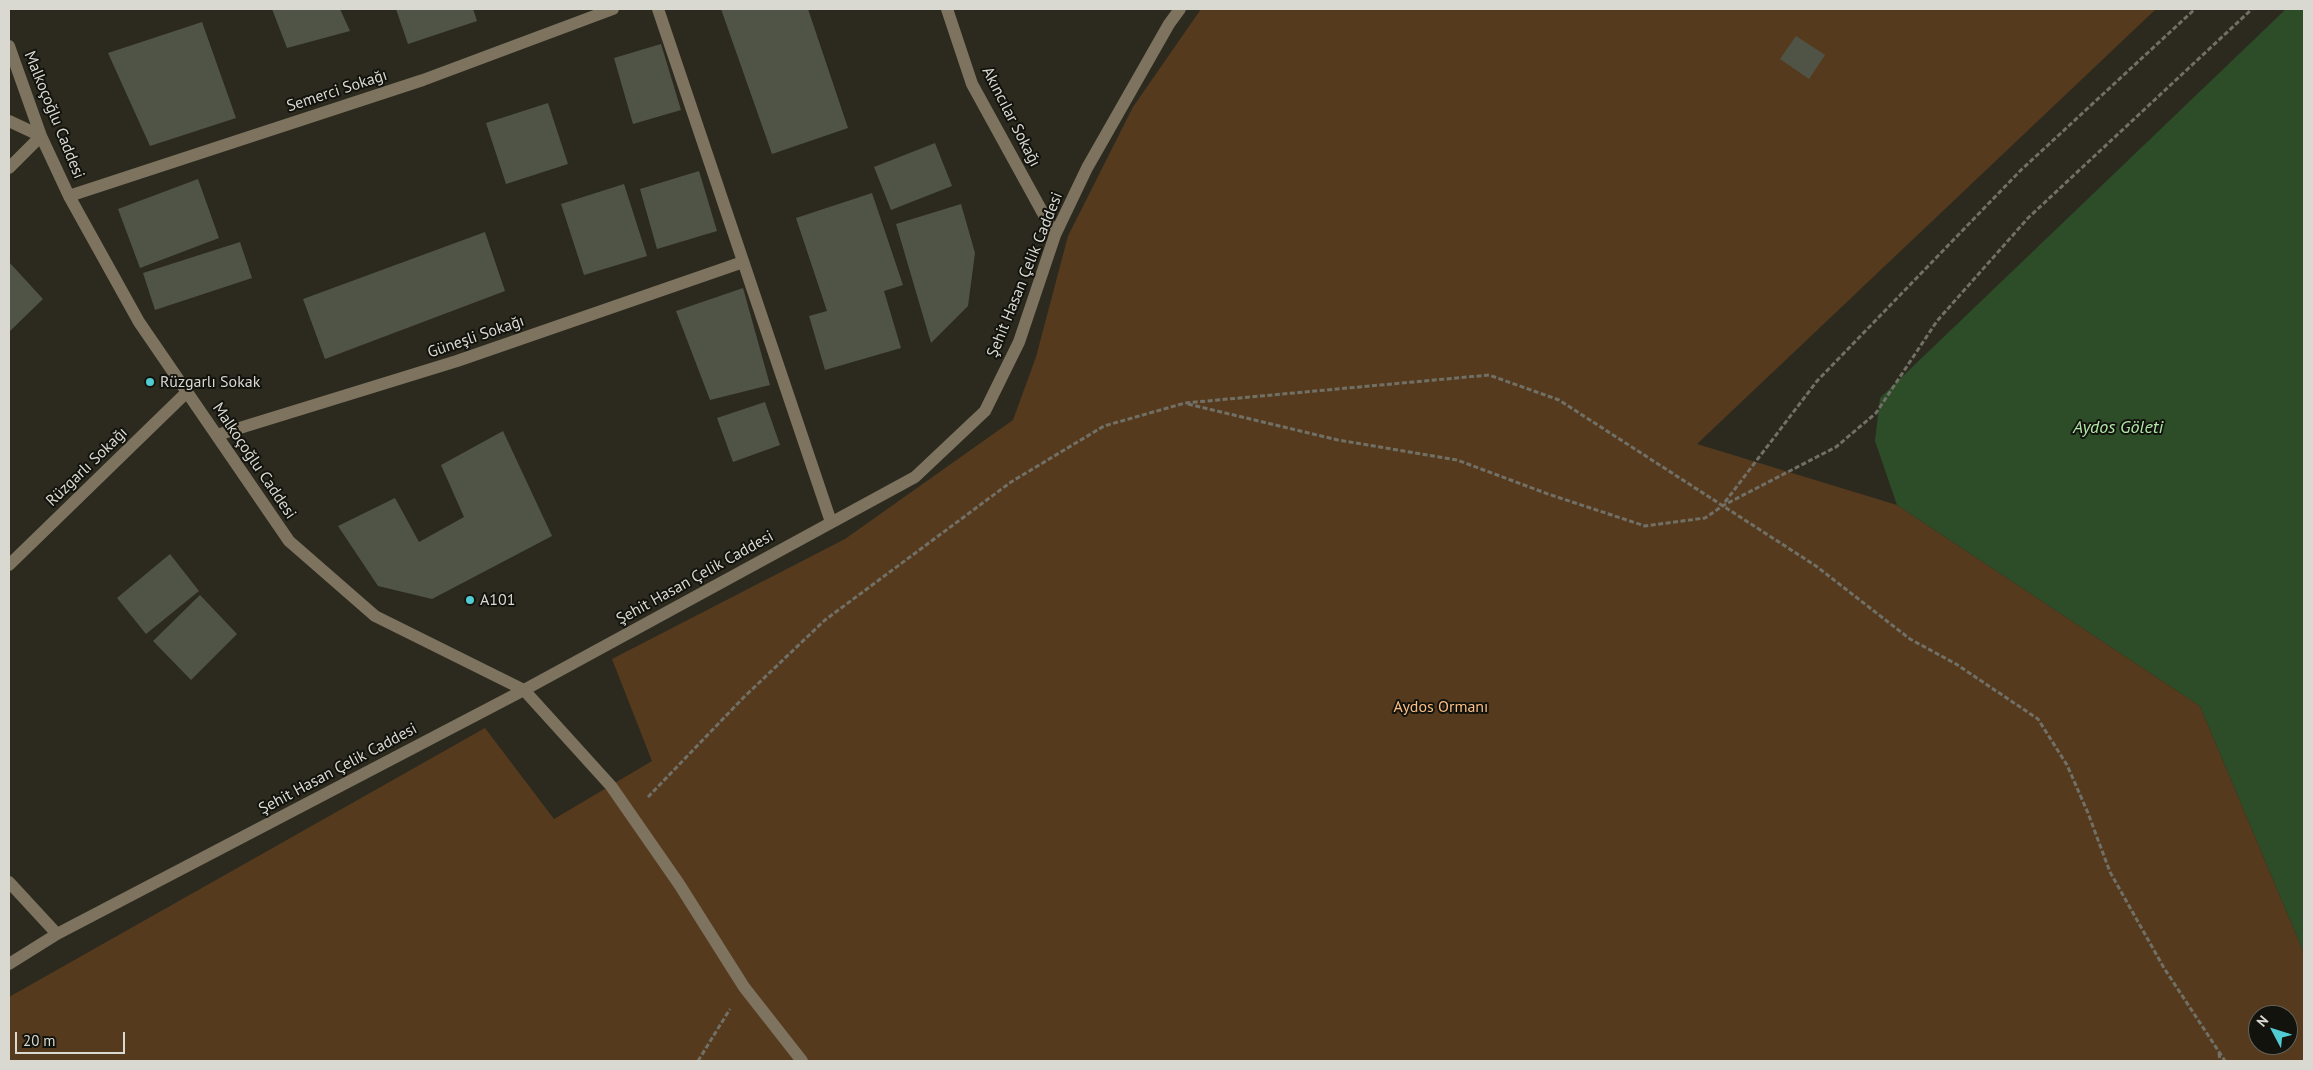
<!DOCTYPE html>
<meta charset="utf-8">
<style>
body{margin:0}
#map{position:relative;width:2313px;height:1070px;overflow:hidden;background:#2c2a1f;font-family:"PT Sans",sans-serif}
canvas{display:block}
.frame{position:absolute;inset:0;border:10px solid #d9d8d1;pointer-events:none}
.north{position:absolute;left:2248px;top:1005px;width:50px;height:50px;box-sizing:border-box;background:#13130e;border:1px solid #62625c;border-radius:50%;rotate:310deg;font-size:14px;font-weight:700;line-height:20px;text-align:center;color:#d9d8d1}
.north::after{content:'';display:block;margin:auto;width:18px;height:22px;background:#51ccd2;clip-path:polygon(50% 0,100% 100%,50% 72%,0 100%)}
.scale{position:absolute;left:15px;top:1032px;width:110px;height:22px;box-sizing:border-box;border:2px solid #d9d8d1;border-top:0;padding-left:6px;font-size:15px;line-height:18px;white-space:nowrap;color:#d9d8d1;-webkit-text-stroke:4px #13130e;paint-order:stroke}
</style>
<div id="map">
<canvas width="2313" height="1070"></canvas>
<div class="frame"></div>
<div class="north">N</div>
<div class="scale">20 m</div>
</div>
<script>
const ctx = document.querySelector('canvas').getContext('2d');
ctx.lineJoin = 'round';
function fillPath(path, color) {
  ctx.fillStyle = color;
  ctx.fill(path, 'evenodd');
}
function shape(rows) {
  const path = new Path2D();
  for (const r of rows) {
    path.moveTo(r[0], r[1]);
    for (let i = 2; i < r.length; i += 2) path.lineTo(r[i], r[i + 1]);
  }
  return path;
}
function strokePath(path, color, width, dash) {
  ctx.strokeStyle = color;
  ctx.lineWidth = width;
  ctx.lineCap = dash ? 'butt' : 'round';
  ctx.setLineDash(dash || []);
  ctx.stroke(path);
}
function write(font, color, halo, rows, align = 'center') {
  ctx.font = font + ' "PT Sans",sans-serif';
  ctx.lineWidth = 4;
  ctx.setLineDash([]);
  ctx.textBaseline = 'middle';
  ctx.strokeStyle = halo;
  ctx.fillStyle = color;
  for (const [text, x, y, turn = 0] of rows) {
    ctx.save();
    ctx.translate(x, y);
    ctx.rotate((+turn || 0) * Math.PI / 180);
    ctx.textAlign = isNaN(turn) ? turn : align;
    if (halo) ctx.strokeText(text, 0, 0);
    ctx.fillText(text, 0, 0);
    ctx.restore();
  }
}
fillPath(shape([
 [1201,9,2156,9,1697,444,1897,505,2200,706,2304,953,2304,1061,9,1061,9,997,485,728,554,819,652,761,612,659,845,539,1013,420,1036,357,1068,236,1133,107],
 [2258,1015,2288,1015,2288,1045,2258,1045]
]), '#563a1d');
fillPath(shape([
 [2286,9,2304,9,2304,953,2200,706,1897,505,1875,441,1880,398]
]), '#2c4d27');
fillPath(shape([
 [272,9,340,9,350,31,287,48],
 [396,9,473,9,477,21,408,44],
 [721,9,808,9,848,128,772,154],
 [202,22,236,118,150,146,108,53],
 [1796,36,1825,55,1809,79,1780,59],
 [661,44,681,110,633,124,614,58],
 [548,103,568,164,506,184,486,123],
 [935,143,952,186,891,210,874,167],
 [699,171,717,231,657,249,640,189],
 [198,179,219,238,140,268,118,209],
 [624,184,647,256,584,275,561,204],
 [872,193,903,285,884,291,901,348,825,370,809,316,827,311,796,218],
 [961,204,975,253,968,306,931,343,896,224],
 [485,232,505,291,325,359,303,299],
 [240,242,252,278,155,310,143,273],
 [9,262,43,299,9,332],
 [743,288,770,385,710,400,676,311],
 [765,402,780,445,733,462,717,418],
 [503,431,552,536,432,599,378,586,338,526,395,498,419,542,464,517,441,465],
 [170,554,199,591,146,634,117,598],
 [200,595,237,634,191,680,153,641]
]), '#505447');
strokePath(shape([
 [1188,404,1338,440,1457,460,1548,494,1645,526,1705,518,1724,505,1836,447,1876,413,1937,321,2028,218,2252,9],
 [1725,502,1817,381,2021,170,2195,9],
 [648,797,744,697,825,620,1011,482,1104,426,1185,403,1489,375,1559,400,1816,566,1910,639,1956,664,2038,719,2067,765,2088,813,2110,872,2164,968,2225,1061],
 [2219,1053,2220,1061],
 [698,1061,730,1009]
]), '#717066', 3, [5, 2.5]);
strokePath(shape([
 [658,9,831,522],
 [947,9,972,84,1055,235],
 [9,46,41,136,69,196,139,322,289,541,375,616,524,690,611,786,679,884,744,987,802,1061],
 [9,121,41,136,9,168],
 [69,196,423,80,613,9],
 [217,435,457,361,743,262],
 [9,565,187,392],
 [9,882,57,934],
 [9,964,57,934,524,690,915,477,985,411,1019,342,1055,235,1087,168,1169,24,1180,9]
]), '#7d735e', 12);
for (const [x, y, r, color] of [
 [150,382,5,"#51ccd2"],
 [470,600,5,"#51ccd2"]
]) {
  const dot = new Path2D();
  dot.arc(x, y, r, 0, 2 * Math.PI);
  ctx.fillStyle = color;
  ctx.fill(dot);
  strokePath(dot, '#13130e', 2);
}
write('16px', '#d9d8d1', '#13130e', [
 ["Semerci Sokağı",337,91,-18],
 ["Malkoçoğlu Caddesi",54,115,68],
 ["Akıncılar Sokağı",1011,117,63],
 ["Şehit Hasan Çelik Caddesi",1025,275,-68],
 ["Güneşli Sokağı",476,337,-19],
 ["Malkoçoğlu Caddesi",254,461,56],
 ["Rüzgarlı Sokağı",87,467,-44],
 ["Şehit Hasan Çelik Caddesi",695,578,-29],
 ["Şehit Hasan Çelik Caddesi",338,769,-28]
]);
write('16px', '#d9d8d1', '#13130e', [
 ["Rüzgarlı Sokak",160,382],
 ["A101",480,600]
], 'left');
write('16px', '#fabd82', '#13130e', [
 ["Aydos Ormanı",1441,707]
]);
write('italic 18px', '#afe7a7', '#13130e', [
 ["Aydos Göleti",2118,428]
]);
</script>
